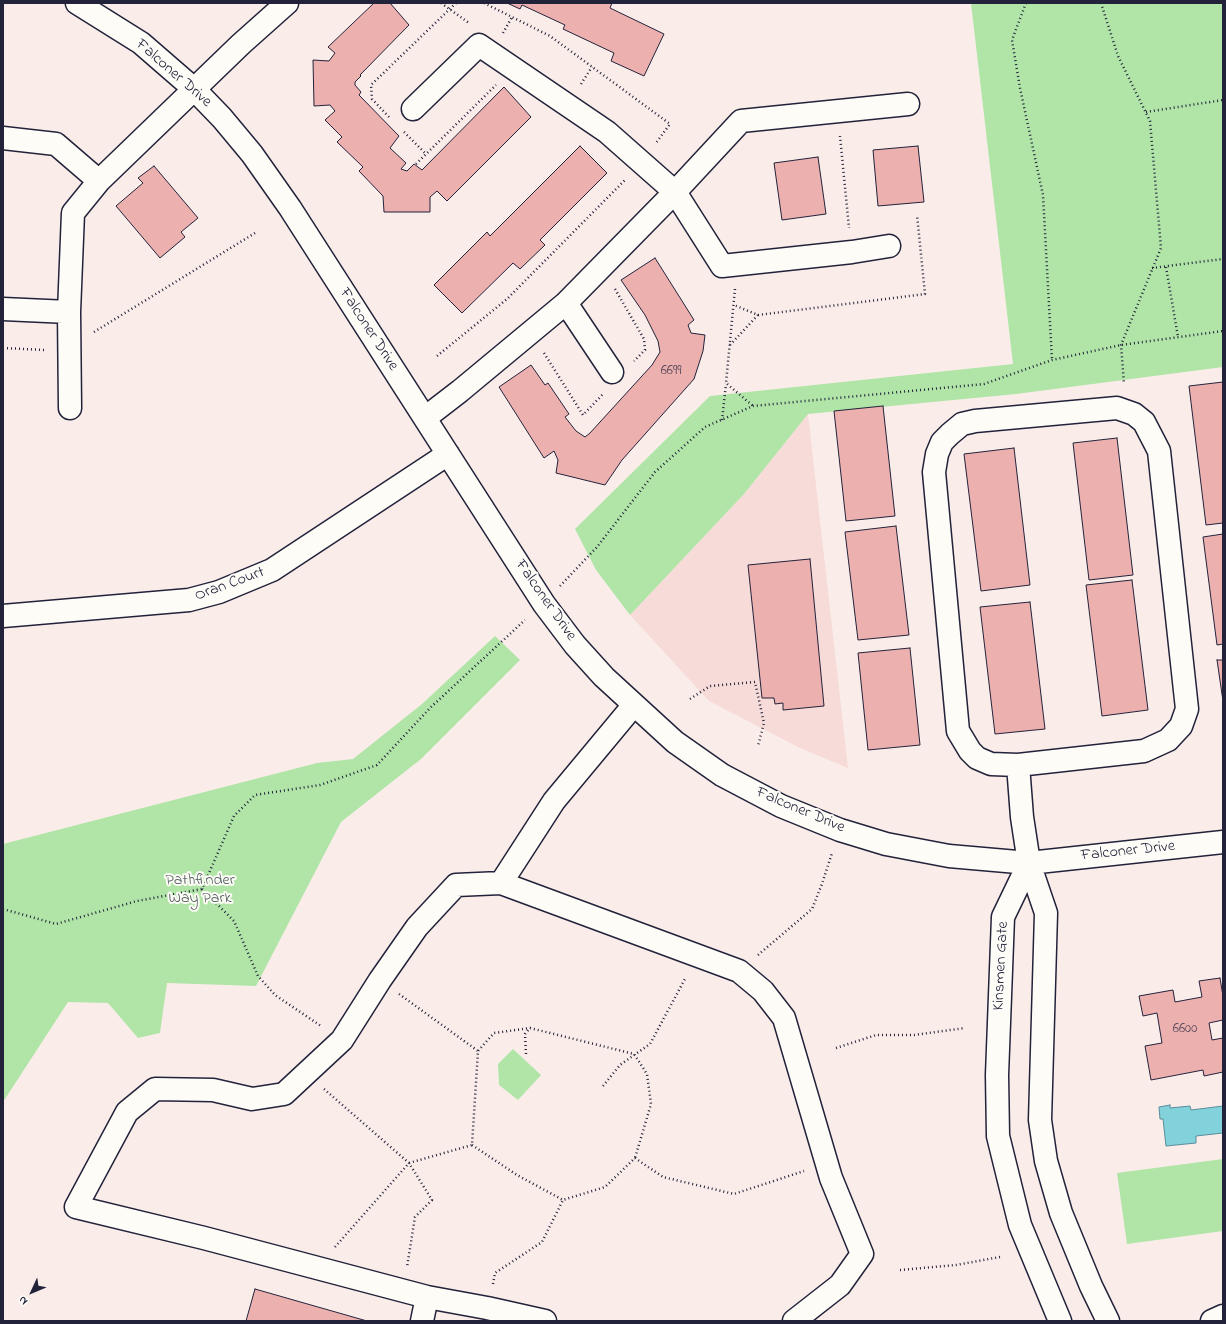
<!DOCTYPE html>
<style>
body{margin:0}
#map{position:relative;width:1226px;height:1324px;overflow:hidden;background:#faede9;font-family:"Indie Flower",sans-serif}
canvas{display:block}
.frame{position:absolute;inset:0;border:4px solid #22223b;pointer-events:none}
.north{position:absolute;left:12px;top:1272px;width:40px;height:40px;-webkit-text-stroke:3px #fdfcf7;paint-order:stroke;rotate:226deg;font-size:11px;font-weight:700;line-height:16px;text-align:center;color:#22223b}
.north::after{content:'';display:block;margin:auto;width:14px;height:18px;background:#22223b;clip-path:polygon(50% 0,100% 100%,50% 72%,0 100%)}
</style>
<div id="map">
<canvas width="1226" height="1324"></canvas>
<div class="frame"></div>
<div class="north">N</div>
</div>
<script>
const ctx = document.querySelector('canvas').getContext('2d');
ctx.lineJoin = 'round';
function fillPath(path, color) {
  ctx.fillStyle = color;
  ctx.fill(path, 'evenodd');
}
function shape(rows) {
  const path = new Path2D();
  for (const r of rows) {
    path.moveTo(r[0], r[1]);
    for (let i = 2; i < r.length; i += 2) path.lineTo(r[i], r[i + 1]);
  }
  return path;
}
function strokePath(path, color, width, dash) {
  ctx.strokeStyle = color;
  ctx.lineWidth = width;
  ctx.lineCap = dash ? 'butt' : 'round';
  ctx.setLineDash(dash || []);
  ctx.stroke(path);
}
function write(font, color, halo, rows, align = 'center') {
  ctx.font = font + ' "Indie Flower",sans-serif';
  ctx.lineWidth = 4;
  ctx.setLineDash([]);
  ctx.textBaseline = 'middle';
  ctx.strokeStyle = halo;
  ctx.fillStyle = color;
  for (const [text, x, y, turn = 0] of rows) {
    ctx.save();
    ctx.translate(x, y);
    ctx.rotate((+turn || 0) * Math.PI / 180);
    ctx.textAlign = isNaN(turn) ? turn : align;
    if (halo) ctx.strokeText(text, 0, 0);
    ctx.fillText(text, 0, 0);
    ctx.restore();
  }
}
fillPath(shape([
 [808,414,848,768,800,748,709,701,630,615,744,494]
]), '#f6dbd8');
fillPath(shape([
 [971,3,1223,3,1223,367,1016,394,808,414,744,494,630,615,596,570,575,529,710,396,1013,364],
 [495,636,520,660,421,759,341,822,256,986,167,983,160,1033,138,1038,108,1003,68,1002,3,1102,3,844,317,763,353,759,422,704],
 [513,1049,541,1075,518,1100,499,1085,498,1064],
 [1223,1159,1223,1231,1127,1244,1117,1173]
]), '#b0e5a7');
const water = shape([
 [1170,1105,1170,1108,1190,1106,1191,1110,1223,1106,1223,1133,1196,1136,1196,1143,1166,1146,1163,1119,1160,1119,1159,1107,1170,1105]
]);
fillPath(water, '#81d2db');
strokePath(water, '#5b8c9b', 1);
const building = shape([
 [374,3,390,3,409,25,360,75,361,76,355,82,355,85,361,92,359,95,399,136,390,148,406,163,401,169,407,171,414,164,422,170,504,87,531,117,447,201,437,191,430,197,430,212,384,212,383,196,359,171,363,167,337,142,342,137,325,120,335,111,330,105,314,106,313,60,329,61,335,53,328,47,374,3],
 [507,3,612,3,610,8,664,34,644,76,611,61,614,53,563,29,565,25,522,5,520,9,507,3],
 [580,146,607,173,540,240,545,245,520,269,513,263,462,313,434,285,487,232,490,236,580,146],
 [918,146,924,202,878,206,873,150,918,146],
 [818,157,826,214,782,220,774,163,818,157],
 [154,166,198,218,181,232,185,237,160,258,116,206,143,183,138,178,154,166],
 [655,258,694,320,688,325,691,333,705,335,703,351,694,379,622,460,605,485,556,473,558,460,554,451,544,458,499,387,531,365,545,385,548,383,569,414,565,417,576,431,585,437,590,433,652,365,660,352,658,341,645,315,621,280,655,258],
 [1223,382,1223,523,1206,525,1189,386,1223,382],
 [883,406,895,516,846,521,834,411,883,406],
 [1117,438,1133,575,1089,580,1073,443,1117,438],
 [1014,448,1030,585,981,591,964,454,1014,448],
 [896,526,909,635,858,640,845,532,896,526],
 [1223,534,1223,644,1217,645,1203,537,1223,534],
 [810,559,824,706,783,710,783,703,775,704,774,698,762,698,748,565,810,559],
 [1132,580,1148,710,1102,716,1086,585,1132,580],
 [1030,602,1045,729,995,734,980,607,1030,602],
 [910,648,920,745,868,750,858,653,910,648],
 [1217,660,1223,660,1223,701,1217,660],
 [1220,978,1223,996,1223,1020,1209,1023,1212,1040,1223,1038,1223,1072,1204,1076,1203,1070,1151,1080,1145,1046,1162,1043,1157,1013,1143,1016,1139,996,1173,990,1175,1002,1202,997,1199,981,1220,978],
 [255,1289,367,1321,246,1321,255,1289]
]);
fillPath(building, '#ecb0af');
strokePath(building, '#22223b', 1);
const minor = shape([
 [77,3,141,43,194,89,222,118,252,154,290,208,544,604,575,645,604,677,675,742,722,775,781,806,840,830,886,844,949,856,1029,863,1223,842],
 [413,109,479,45,607,132,675,192,722,266,852,252,889,246],
 [3,138,56,144,99,181],
 [566,303,612,372],
 [3,309,69,312],
 [70,408,69,312,73,213,99,181,241,44,287,3],
 [1117,408,1134,414,1144,422,1159,451,1187,709,1181,726,1168,740,1144,751,1018,765,991,764,977,758,970,751,958,731,934,472,937,454,942,442,950,434,962,424,975,421,1117,408],
 [425,418,460,391,566,303,675,192,741,121,908,104],
 [3,616,189,600,219,592,272,570,448,454],
 [1018,765,1022,817,1029,863,1046,913,1040,1120,1046,1161,1061,1213,1091,1286,1108,1321],
 [1029,863,1003,917,997,1075,998,1136,1020,1225,1060,1321],
 [501,883,554,801,633,706],
 [422,1321,427,1297],
 [545,1321,487,1308,427,1297,204,1238,76,1207,127,1112,155,1089,213,1090,252,1099,284,1094,342,1040,380,980,417,927,456,885,501,883,739,971,763,991,784,1018,831,1178,862,1254,840,1285,794,1321],
 [1212,1321,1223,1316]
]);
strokePath(minor, '#22223b', 25);
strokePath(shape([
 [441,3,469,23],
 [484,3,550,36,670,124,656,143],
 [1026,3,1012,40,1020,88,1043,195,1052,360],
 [1101,3,1118,56,1150,121,1161,248,1121,345,1124,384],
 [503,33,512,17],
 [581,84,592,67],
 [1146,112,1223,100],
 [389,117,372,99,371,85,456,3],
 [404,132,426,154],
 [840,136,849,228],
 [416,164,496,85],
 [1166,267,1178,337],
 [1152,268,1223,259],
 [615,289,644,339,645,350,634,361],
 [735,289,726,383,753,406],
 [758,315,925,294,917,215],
 [94,332,255,233],
 [730,345,758,315,734,305],
 [3,348,45,350],
 [544,353,583,415,603,394],
 [437,356,507,299,625,180],
 [722,420,726,384],
 [560,586,597,547,655,472,705,427,753,406,984,384,1052,360,1121,345,1223,331],
 [690,699,710,686,755,682,764,723,758,746],
 [202,889,234,921,258,976,275,995,321,1026],
 [3,909,56,924,137,901,202,889,234,816,255,795,320,785,377,765,430,708,525,620],
 [758,955,812,909,822,884,832,853],
 [399,994,478,1051],
 [836,1048,876,1035,914,1035,965,1028],
 [526,1054,525,1034,530,1028],
 [603,1086,620,1065,650,1044,686,977],
 [324,1089,409,1163,432,1200,415,1217,407,1267],
 [472,1145,517,1175,563,1200],
 [335,1247,409,1163,472,1145,478,1051,494,1033,530,1028,634,1054,647,1074,651,1104,635,1158],
 [900,1270,956,1265,1000,1257],
 [493,1284,495,1273,542,1242,563,1200,605,1187,635,1158,663,1177,734,1194,804,1171]
]), '#22223b', 2.5, [1, 3]);
strokePath(minor, '#fdfcf7', 22);
write('14px', '#544658', null, [
 ["6699",671,372],
 ["6600",1185,1030]
]);
write('16px', '#22223b', '#fdfcf7', [
 ["Falconer Drive",173,74,41],
 ["Falconer Drive",368,330,57],
 ["Oran Court",230,585,-20],
 ["Falconer Drive",545,601,55],
 ["Falconer Drive",800,811,23],
 ["Falconer Drive",1128,852,-6],
 ["Kinsmen Gate",1002,966,-87]
]);
write('16px', '#4d5c5b', '#fdfcf7', [
 ["Pathfinder",200,881],
 ["Way Park",200,899]
]);
</script>
